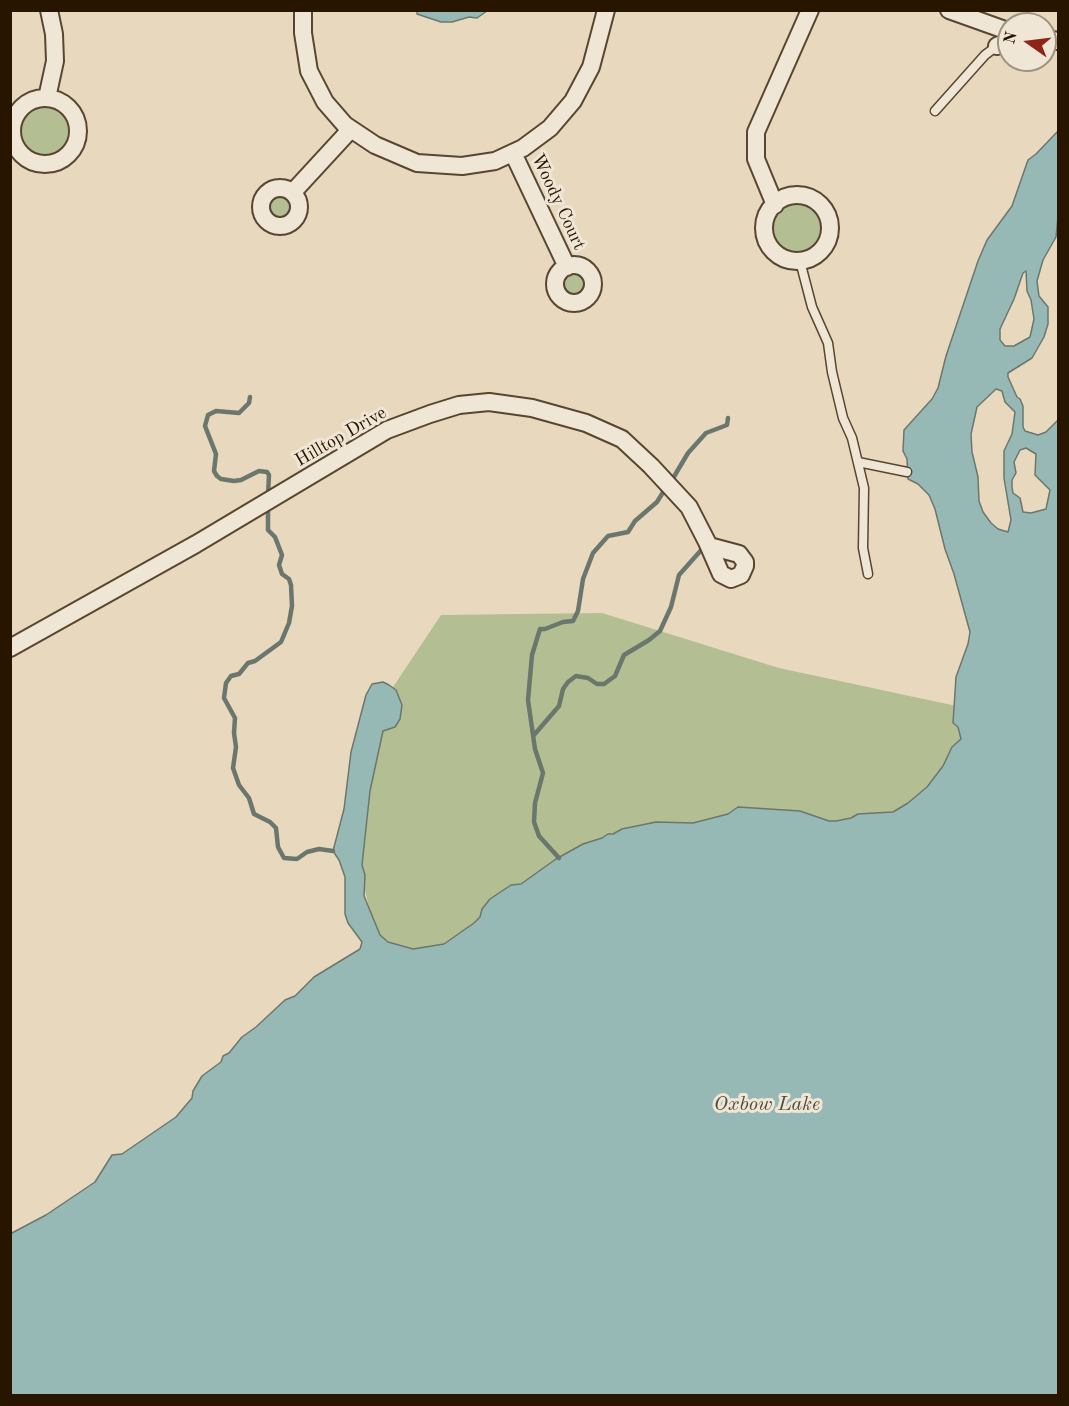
<!DOCTYPE html>
<style>
body{margin:0}
#map{position:relative;width:1069px;height:1406px;overflow:hidden;background:#e7d8be;font-family:"Old Standard TT",serif}
canvas{display:block}
.frame{position:absolute;inset:0;border:12px solid #281500;pointer-events:none}
.north{position:absolute;left:997px;top:12px;width:60px;height:60px;box-sizing:border-box;background:#efe6d5;border:2px solid #9f9280;border-radius:50%;rotate:284deg;font-size:16px;font-weight:700;line-height:24px;text-align:center;color:#281500}
.north::after{content:'';display:block;margin:auto;width:21px;height:27px;background:#8f2418;clip-path:polygon(50% 0,100% 100%,50% 72%,0 100%)}
</style>
<div id="map">
<canvas width="1069" height="1406"></canvas>
<div class="frame"></div>
<div class="north">N</div>
</div>
<script>
const ctx = document.querySelector('canvas').getContext('2d');
ctx.lineJoin = 'round';
function fillPath(path, color) {
  ctx.fillStyle = color;
  ctx.fill(path, 'evenodd');
}
function shape(rows) {
  const path = new Path2D();
  for (const r of rows) {
    if (r.length === 3) {
      path.moveTo(r[0] + r[2], r[1]);
      path.arc(r[0], r[1], r[2], 0, 2 * Math.PI);
      continue;
    }
    path.moveTo(r[0], r[1]);
    for (let i = 2; i < r.length; i += 2) path.lineTo(r[i], r[i + 1]);
  }
  return path;
}
function strokePath(path, color, width, dash) {
  ctx.strokeStyle = color;
  ctx.lineWidth = width;
  ctx.lineCap = dash ? 'butt' : 'round';
  ctx.setLineDash(dash || []);
  ctx.stroke(path);
}
function write(font, color, halo, rows, align = 'center') {
  ctx.font = font + ' "Old Standard TT",serif';
  ctx.lineWidth = 6;
  ctx.setLineDash([]);
  ctx.textBaseline = 'middle';
  ctx.strokeStyle = halo;
  ctx.fillStyle = color;
  for (const [text, x, y, turn = 0] of rows) {
    ctx.save();
    ctx.translate(x, y);
    ctx.rotate((+turn || 0) * Math.PI / 180);
    ctx.textAlign = isNaN(turn) ? turn : align;
    if (halo) ctx.strokeText(text, 0, 0);
    ctx.fillText(text, 0, 0);
    ctx.restore();
  }
}
fillPath(shape([
 [43,131,25],
 [279,207,12],
 [798,228,25],
 [576,286,12],
 [602,613,779,668,1003,716,935,847,381,959,352,835,381,705,441,615]
]), '#b3bf93');
const water = shape([
 [417,11,417,10,487,11,477,18,469,17,452,22,441,22,417,14,417,11],
 [1058,131,1058,216,1056,237,1043,260,1037,281,1039,296,1048,307,1048,324,1044,337,1032,358,1008,373,1008,377,1017,397,1020,399,1023,406,1023,427,1025,431,1038,435,1046,432,1058,420,1058,1395,11,1395,10,1234,46,1215,95,1182,112,1155,122,1154,176,1117,192,1098,193,1091,202,1076,221,1062,223,1056,229,1053,242,1037,256,1027,285,1000,295,996,314,977,360,949,362,942,348,923,345,914,345,877,339,860,333,851,344,809,351,752,366,695,372,684,383,682,389,685,396,690,402,705,400,719,395,727,383,731,370,791,362,865,365,875,364,896,380,935,388,942,413,949,444,944,474,923,480,917,482,909,490,899,511,885,521,884,556,859,583,844,602,838,608,834,613,834,622,829,656,822,693,823,728,814,738,807,800,811,829,821,836,821,851,818,858,814,893,812,908,803,927,787,943,766,952,747,961,739,958,727,953,723,956,677,968,644,970,632,954,574,945,549,935,509,929,495,918,484,908,479,907,459,903,451,904,430,932,399,938,388,946,356,978,261,987,240,1012,206,1028,160,1036,154,1058,131],
 [1026,271,1027,291,1031,300,1034,319,1030,337,1014,346,1005,346,1000,340,1000,329,1014,299,1023,273,1026,271],
 [996,389,1002,391,1005,402,1015,412,1012,434,1004,451,1004,478,1011,520,1008,532,998,529,991,523,983,512,979,501,978,477,972,452,971,434,977,407,996,389],
 [1026,448,1036,454,1035,475,1050,490,1046,509,1031,513,1023,512,1020,498,1013,493,1012,487,1012,480,1016,473,1014,462,1020,450,1026,448]
]);
fillPath(water, '#97b9b5');
strokePath(water, '#6b776d', 1.5);
strokePath(shape([
 [250,397,249,403,239,413,216,411,208,415,205,426,216,454,214,471,217,476,221,479,234,481,241,480,259,471,267,472,269,475,268,495],
 [672,480,688,453,706,433,727,425,728,418],
 [268,507,268,530,275,537,282,555,279,565,282,574,289,579,291,585,292,606,289,623,281,642,255,661,248,663,239,674,231,676,226,683,224,698,235,718,234,733,236,747,233,768,239,785,249,798,254,814,270,822,276,828,278,847,284,858,297,859,307,852,319,849,333,851],
 [534,735,559,706,563,689,568,682,576,676,588,678,597,684,604,684,615,676,624,655,649,640,660,631,671,607,679,575,703,548],
 [559,858,539,836,534,822,535,803,543,773,535,749,528,700,532,655,540,629,545,629,563,622,573,621,578,611,583,579,593,553,608,536,628,532,635,521,657,502,665,489]
]), '#6b776d', 4.5);
const service = shape([
 [935,111,985,55,997,46],
 [800,261,812,307,828,343,832,372,843,418,852,438,864,488,863,548,868,574],
 [858,462,907,472]
]);
const minor = shape([
 [303,10,303,33,309,71,325,102,345,125,375,145,417,163,462,166,495,161,523,148,550,128,573,101,591,67,606,10],
 [949,10,1005,30],
 [1045,39,1058,41],
 [997,46,1009,41],
 [45,131,33],
 [47,98,55,61,54,34,49,10],
 [513,153,567,267],
 [280,207,19],
 [293,192,351,129],
 [797,228,33],
 [775,205,756,159,756,132,810,10],
 [574,284,19],
 [10,648,196,544,387,430,430,414,459,405,489,402,532,408,586,423,622,439,651,466,689,507,707,542,721,574,731,579,741,575,745,566,745,562,739,554,709,546]
]);
strokePath(service, '#584630', 11);
strokePath(minor, '#584630', 20);
strokePath(service, '#efe6d5', 8);
strokePath(minor, '#efe6d5', 16);
write('18px', '#281500', '#efe6d5', [
 ["Woody Court",558,202,65],
 ["Hilltop Drive",341,437,-30]
]);
write('italic 20px', '#4f4e3f', '#efe6d5', [
 ["Oxbow Lake",767,1105]
]);
</script>
